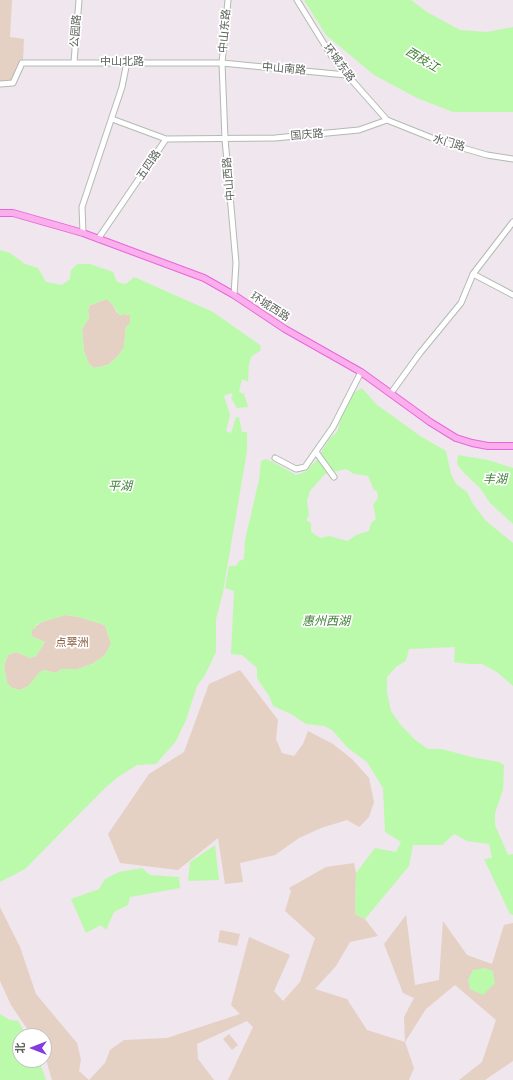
<!DOCTYPE html>
<meta charset="utf-8">
<style>
body{margin:0}
#map{position:relative;width:513px;height:1080px;overflow:hidden;background:#efe6ee;font-family:Karla,"Noto Sans SC",sans-serif}
canvas{display:block}
.north{position:absolute;left:12px;top:1028px;width:40px;height:40px;box-sizing:border-box;background:#fff;border:1px solid #bfc1be;border-radius:50%;rotate:270deg;font-size:11px;font-weight:700;line-height:16px;text-align:center;color:#5e655d}
.north::after{content:'';display:block;margin:auto;width:14px;height:18px;background:#833cdf;clip-path:polygon(50% 0,100% 100%,50% 72%,0 100%)}
</style>
<div id="map">
<canvas width="513" height="1080"></canvas>
<div class="north">北</div>
</div>
<script>
const ctx = document.querySelector('canvas').getContext('2d');
ctx.lineJoin = 'round';
function fillPath(path, color) {
  ctx.fillStyle = color;
  ctx.fill(path, 'evenodd');
}
function shape(rows) {
  const path = new Path2D();
  for (const r of rows) {
    path.moveTo(r[0], r[1]);
    for (let i = 2; i < r.length; i += 2) path.lineTo(r[i], r[i + 1]);
  }
  return path;
}
function strokePath(path, color, width, dash) {
  ctx.strokeStyle = color;
  ctx.lineWidth = width;
  ctx.lineCap = dash ? 'butt' : 'round';
  ctx.setLineDash(dash || []);
  ctx.stroke(path);
}
function write(font, color, halo, rows, align = 'center') {
  ctx.font = font + ' Karla,"Noto Sans SC",sans-serif';
  ctx.lineWidth = 3.5;
  ctx.setLineDash([]);
  ctx.textBaseline = 'middle';
  ctx.strokeStyle = halo;
  ctx.fillStyle = color;
  for (const [text, x, y, turn = 0] of rows) {
    ctx.save();
    ctx.translate(x, y);
    ctx.rotate((+turn || 0) * Math.PI / 180);
    ctx.textAlign = isNaN(turn) ? turn : align;
    if (halo) ctx.strokeText(text, 0, 0);
    ctx.fillText(text, 0, 0);
    ctx.restore();
  }
}
fillPath(shape([
 [0,0,12,0,10,37,24,39,23,60,20,60,12,81,0,82],
 [107,299,113,305,117,313,130,315,130,323,126,327,124,347,118,356,108,365,94,368,89,364,84,351,82,329,89,318,88,310,90,305],
 [65,615,79,617,105,625,111,644,104,656,92,664,78,669,62,669,55,673,45,670,40,672,29,686,20,690,12,688,7,683,4,666,8,655,16,652,30,658,36,656,45,642,31,636,32,629,42,622],
 [240,670,278,720,276,739,282,753,294,756,303,744,308,731,333,744,352,759,369,778,374,802,369,817,359,827,347,820,321,828,299,838,275,855,240,863,243,882,225,884,218,838,178,870,120,863,108,834,149,774,184,752,209,684],
 [354,863,356,873,355,914,365,919,378,936,350,942,336,966,315,989,347,999,367,1030,405,1042,404,1017,414,998,403,993,384,944,406,915,415,985,439,980,443,921,467,955,492,964,504,925,513,923,513,1061,485,1080,459,1080,482,1062,496,1020,455,985,426,1009,405,1042,414,1068,409,1080,228,1080,253,1027,247,1021,197,1044,198,1059,214,1080,52,1080,44,1053,44,1036,32,1036,11,1005,0,981,0,907,20,947,36,994,77,1043,81,1060,79,1071,89,1080,105,1063,110,1050,124,1040,167,1038,240,1014,231,1005,249,937,290,955,274,991,283,1001,300,982,315,938,285,911,291,891,289,888,326,867],
 [220,930,240,934,237,946,218,942],
 [229,1034,238,1045,232,1050,223,1039]
]), '#e5d0c4');
fillPath(shape([
 [304,0,411,0,427,12,460,30,487,32,513,27,513,112,453,112,417,98,374,75,326,35],
 [0,250,10,253,25,264,38,268,46,282,62,285,70,279,71,270,77,264,90,264,113,272,117,282,126,284,134,277,213,312,260,345,261,350,251,357,249,365,248,382,242,379,239,392,244,394,248,407,237,408,231,398,233,396,231,393,224,396,230,415,226,431,231,433,236,417,239,417,242,432,247,432,247,451,223,592,216,619,216,652,205,675,197,686,186,720,176,741,156,764,137,765,118,777,105,788,25,869,0,882],
 [107,299,113,305,120,316,124,314,130,315,130,323,126,327,124,347,118,356,108,365,94,368,89,364,84,351,82,329,89,318,88,310,90,305],
 [65,615,79,617,105,625,111,644,104,656,92,664,78,669,62,669,55,673,45,670,40,672,28,686,20,690,12,688,7,683,4,666,8,655,16,652,30,658,36,656,45,642,31,636,32,630,35,629,36,625,42,622],
 [362,388,377,405,390,414,420,436,446,451,451,474,456,484,467,492,473,504,486,521,513,543,513,686,497,672,482,664,469,664,454,662,455,647,409,649,406,661,397,666,387,677,387,693,391,711,400,724,414,739,428,749,442,749,471,757,499,762,504,765,503,790,495,813,495,825,508,855,513,854,513,915,510,914,484,859,492,858,489,844,467,841,454,834,442,845,413,845,409,866,365,919,355,914,356,873,375,848,396,852,401,842,385,832,383,788,367,762,348,748,332,730,324,726,306,724,291,714,273,706,269,696,257,678,257,668,242,655,231,654,234,591,225,588,229,566,236,566,239,561,244,559,245,540,259,480,261,461,266,459,273,462,296,475,305,472,316,461,329,439,337,432,340,422,338,417,353,393],
 [346,469,354,474,368,476,374,490,377,491,378,498,373,505,376,519,371,523,369,531,356,535,348,541,329,536,321,538,315,535,311,531,311,523,306,520,309,515,307,501,310,491,325,474],
 [458,455,488,460,513,468,513,524,490,503,480,488,464,473,457,464],
 [215,845,219,880,188,881,190,862],
 [142,868,150,875,179,877,180,888,130,897,128,905,114,912,106,930,101,925,86,933,71,899,99,889,105,879,119,872],
 [485,968,493,971,495,983,483,995,470,989,468,980,473,970],
 [0,1014,10,1020,18,1021,27,1036,20,1036,20,1060,39,1060,46,1080,0,1080]
]), '#bbfaab');
const minor = shape([
 [228,0,222,63,225,139,236,263,234,295],
 [297,0,334,60,387,120,442,142,487,155,513,159],
 [74,62,79,0],
 [0,84,13,83,22,63,222,63,346,75],
 [112,119,166,139],
 [513,222,473,274,513,295],
 [83,233,82,207,122,87,127,62],
 [98,239,166,139,275,138,359,130,387,120],
 [391,393,420,353,461,303,473,274],
 [316,452,334,477],
 [275,458,296,469,305,467,333,427,361,372]
]);
const major = shape([
 [0,213,13,213,83,233,204,278,234,295,285,329,361,372,430,422,456,438,472,443,488,446,513,446]
]);
strokePath(minor, '#b3bab3', 7);
strokePath(major, '#e965df', 8);
strokePath(minor, '#fff', 5);
strokePath(major, '#faafec', 6);
write('11px', '#5e655d', '#fff', [
 ["公园路",76,31,-85],
 ["中山东路",225,31,-85],
 ["中山北路",122,62],
 ["环城东路",339,63,53],
 ["中山南路",284,69,5],
 ["国庆路",307,135,-5],
 ["水门路",449,143,17],
 ["五四路",149,165,-56],
 ["中山西路",229,179,-95],
 ["环城西路",270,307,33]
]);
write('11px', '#865a3c', '#fff', [
 ["点翠洲",72,643]
]);
write('italic 12px', '#428139', '#fff', [
 ["西枝江",422,60,31],
 ["丰湖",495,480],
 ["平湖",120,487],
 ["惠州西湖",326,622]
]);
</script>
